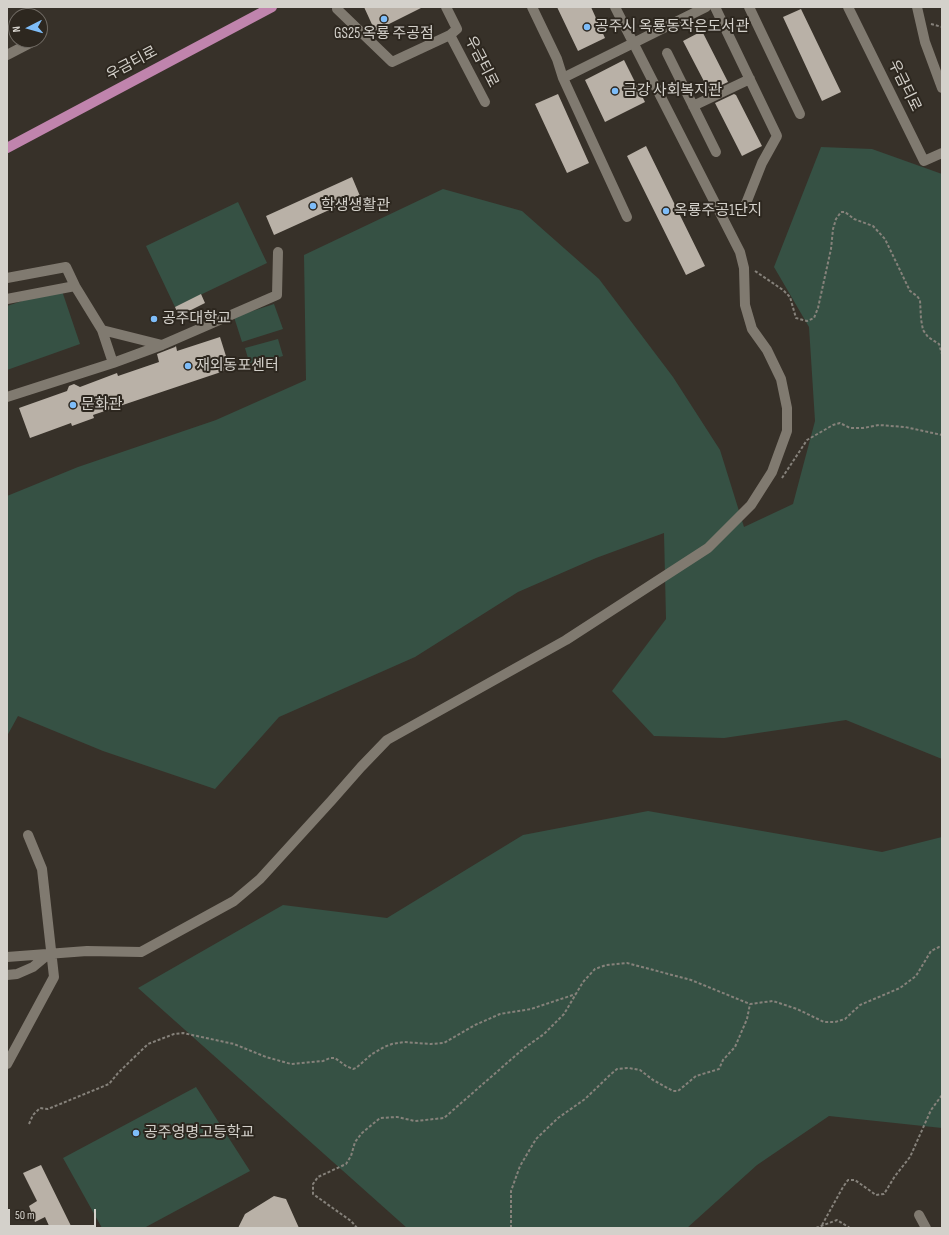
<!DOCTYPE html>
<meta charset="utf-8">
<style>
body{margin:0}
#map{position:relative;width:949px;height:1235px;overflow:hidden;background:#373129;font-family:"Sofia Sans Condensed",sans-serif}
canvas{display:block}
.frame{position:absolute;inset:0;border:8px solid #d4d1cb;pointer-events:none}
.north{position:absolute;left:8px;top:8px;width:40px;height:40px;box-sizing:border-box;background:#2d271f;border:1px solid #706b64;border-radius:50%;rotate:264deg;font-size:11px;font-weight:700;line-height:16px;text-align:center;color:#d4d1cb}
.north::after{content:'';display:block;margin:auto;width:14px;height:18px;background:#7ebdf9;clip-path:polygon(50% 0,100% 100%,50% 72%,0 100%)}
.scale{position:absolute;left:8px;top:1209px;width:88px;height:18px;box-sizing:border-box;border:2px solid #d4d1cb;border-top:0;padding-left:5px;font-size:12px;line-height:14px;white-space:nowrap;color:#d4d1cb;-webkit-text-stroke:3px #2d271f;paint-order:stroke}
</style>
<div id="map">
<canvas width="949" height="1235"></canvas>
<div class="frame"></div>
<div class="north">N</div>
<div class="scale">50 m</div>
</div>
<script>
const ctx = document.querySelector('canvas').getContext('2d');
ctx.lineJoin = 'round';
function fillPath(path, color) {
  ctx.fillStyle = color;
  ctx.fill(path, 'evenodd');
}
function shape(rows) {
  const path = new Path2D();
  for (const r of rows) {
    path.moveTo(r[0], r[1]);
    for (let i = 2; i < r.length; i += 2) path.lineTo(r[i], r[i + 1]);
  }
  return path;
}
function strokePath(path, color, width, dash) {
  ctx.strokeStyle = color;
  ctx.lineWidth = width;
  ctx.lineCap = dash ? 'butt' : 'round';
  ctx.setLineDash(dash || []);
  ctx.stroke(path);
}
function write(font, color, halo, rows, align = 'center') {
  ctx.font = font + ' "Sofia Sans Condensed","Noto Sans KR",sans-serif';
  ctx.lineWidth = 4;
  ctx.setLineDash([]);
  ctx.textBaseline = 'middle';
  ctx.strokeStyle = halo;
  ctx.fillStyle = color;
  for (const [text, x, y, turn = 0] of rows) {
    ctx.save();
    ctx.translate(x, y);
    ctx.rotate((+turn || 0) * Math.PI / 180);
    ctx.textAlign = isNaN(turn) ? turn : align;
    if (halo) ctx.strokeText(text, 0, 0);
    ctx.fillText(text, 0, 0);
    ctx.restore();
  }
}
fillPath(shape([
 [821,147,872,149,942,174,942,759,846,720,724,738,654,736,612,691,666,619,664,533,596,558,518,592,415,657,279,717,215,789,103,751,18,716,7,736,7,496,78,467,216,420,306,380,304,255,443,189,522,211,599,279,673,377,720,450,744,527,793,504,815,421,809,327,774,267],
 [238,202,267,263,175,307,146,246],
 [61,288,80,344,7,370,7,306],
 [274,304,283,329,242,342,234,317],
 [278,339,283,356,250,365,245,348],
 [648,811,882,852,942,837,942,1128,829,1116,757,1165,687,1228,407,1228,138,988,283,905,387,918,523,835],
 [196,1087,250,1171,144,1228,102,1228,63,1158]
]), '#365144');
fillPath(shape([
 [364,7,423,7,375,31],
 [557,7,591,7,605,38,578,51],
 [801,9,841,92,822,101,783,17],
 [702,31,728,82,709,91,683,41],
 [624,60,645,102,605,122,585,80],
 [558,94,589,163,567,173,535,104],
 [734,94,736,95,762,146,742,156,715,103],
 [646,146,705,266,686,275,627,156],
 [352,177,360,196,274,235,266,216],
 [201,294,205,303,179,316,175,307],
 [220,337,230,369,93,415,94,418,72,426,71,423,30,438,19,408,67,391,69,386,74,384,80,387,117,373,118,376,159,362,157,354,175,347,176,346,177,351],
 [41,1165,72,1228,50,1228,45,1217,35,1222,29,1206,37,1201,23,1173],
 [274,1196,286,1199,299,1228,238,1228,245,1214]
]), '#b9b1a7');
strokePath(shape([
 [931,24,942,27],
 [755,271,783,290,790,297,796,318,807,321,814,318,818,308,831,249,833,229,836,219,841,212,845,212,854,219,873,226,885,239,910,291,917,296,920,300,921,319,923,330,928,337,939,344,942,354],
 [782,478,807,440,833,425,840,423,850,428,863,428,879,425,905,427,942,435],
 [29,1124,33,1115,40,1108,48,1109,109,1084,118,1073,148,1044,174,1034,183,1033,234,1044,266,1057,291,1064,323,1061,330,1058,335,1058,346,1066,353,1069,356,1068,372,1054,384,1047,392,1044,404,1042,431,1044,444,1043,475,1025,500,1014,531,1009,576,994],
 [822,1225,843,1187,848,1180,855,1180,876,1195,884,1194,895,1176,910,1157,931,1110,942,1095],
 [357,1228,351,1221,313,1194,313,1184,318,1177,346,1164,351,1156,355,1142,362,1133,380,1118,397,1117,415,1121,444,1118,523,1049,544,1034,564,1014,583,982,595,969,606,965,627,963,691,980,750,1004,773,1001,797,1009,824,1022,835,1022,845,1019,860,1005,900,988,916,976,931,951,939,947,942,947],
 [511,1228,511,1191,520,1166,536,1139,558,1118,585,1099,611,1074,617,1069,629,1068,640,1070,653,1080,673,1091,678,1091,696,1076,719,1069,723,1060,735,1047,747,1019,750,1004],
 [816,1228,837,1220,850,1228]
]), '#86827b', 2, [3, 2]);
strokePath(shape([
 [532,7,557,59,563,78,627,217],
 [715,7,777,136,762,163,745,206],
 [749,7,800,114],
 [848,7,924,161,942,153],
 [917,7,925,42,942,88],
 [337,9,392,62,450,35,457,29,446,7],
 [450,35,485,102],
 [667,53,716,152],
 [7,55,34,41],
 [563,78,706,7],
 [693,106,750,79],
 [7,278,66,267,75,286],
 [7,299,75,286,102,330,162,345,277,295,278,252],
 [102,330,113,363,162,345],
 [7,397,113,363],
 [7,957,87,951,141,952,234,901,260,879,332,800,361,767,387,740,566,640,708,548,751,505,772,472,787,431,787,408,781,379,767,350,752,329,745,305,744,268,740,252,615,7],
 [7,975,17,974,33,967,51,952],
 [7,1064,54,977,42,869,28,835],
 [919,1215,926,1228]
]), '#807a70', 10);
strokePath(shape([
 [7,148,272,7]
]), '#c084ad', 10);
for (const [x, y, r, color] of [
 [384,19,4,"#7ebdf9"],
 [587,27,4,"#7ebdf9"],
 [615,91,4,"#7ebdf9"],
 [313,206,4,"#7ebdf9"],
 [666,211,4,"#7ebdf9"],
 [154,319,4,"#7ebdf9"],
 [188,366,4,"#7ebdf9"],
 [73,405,4,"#7ebdf9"],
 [136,1133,4,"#7ebdf9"]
]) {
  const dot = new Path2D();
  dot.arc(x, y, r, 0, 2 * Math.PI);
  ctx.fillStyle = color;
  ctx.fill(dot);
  strokePath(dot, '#2d271f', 1.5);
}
write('15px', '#d4d1cb', '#2d271f', [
 ["공주시 옥룡동작은도서관",595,27],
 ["GS25 옥룡 주공점",384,34,"center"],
 ["금강 사회복지관",623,91],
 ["학생생활관",321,206],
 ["옥룡주공1단지",674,211],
 ["공주대학교",162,319],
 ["재외동포센터",196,366],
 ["문화관",81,405],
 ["공주영명고등학교",144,1133]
], 'left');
write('15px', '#d4d1cb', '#2d271f', [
 ["우금티로",481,62,63],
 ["우금티로",132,64,-28],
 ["우금티로",904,86,64]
]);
</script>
